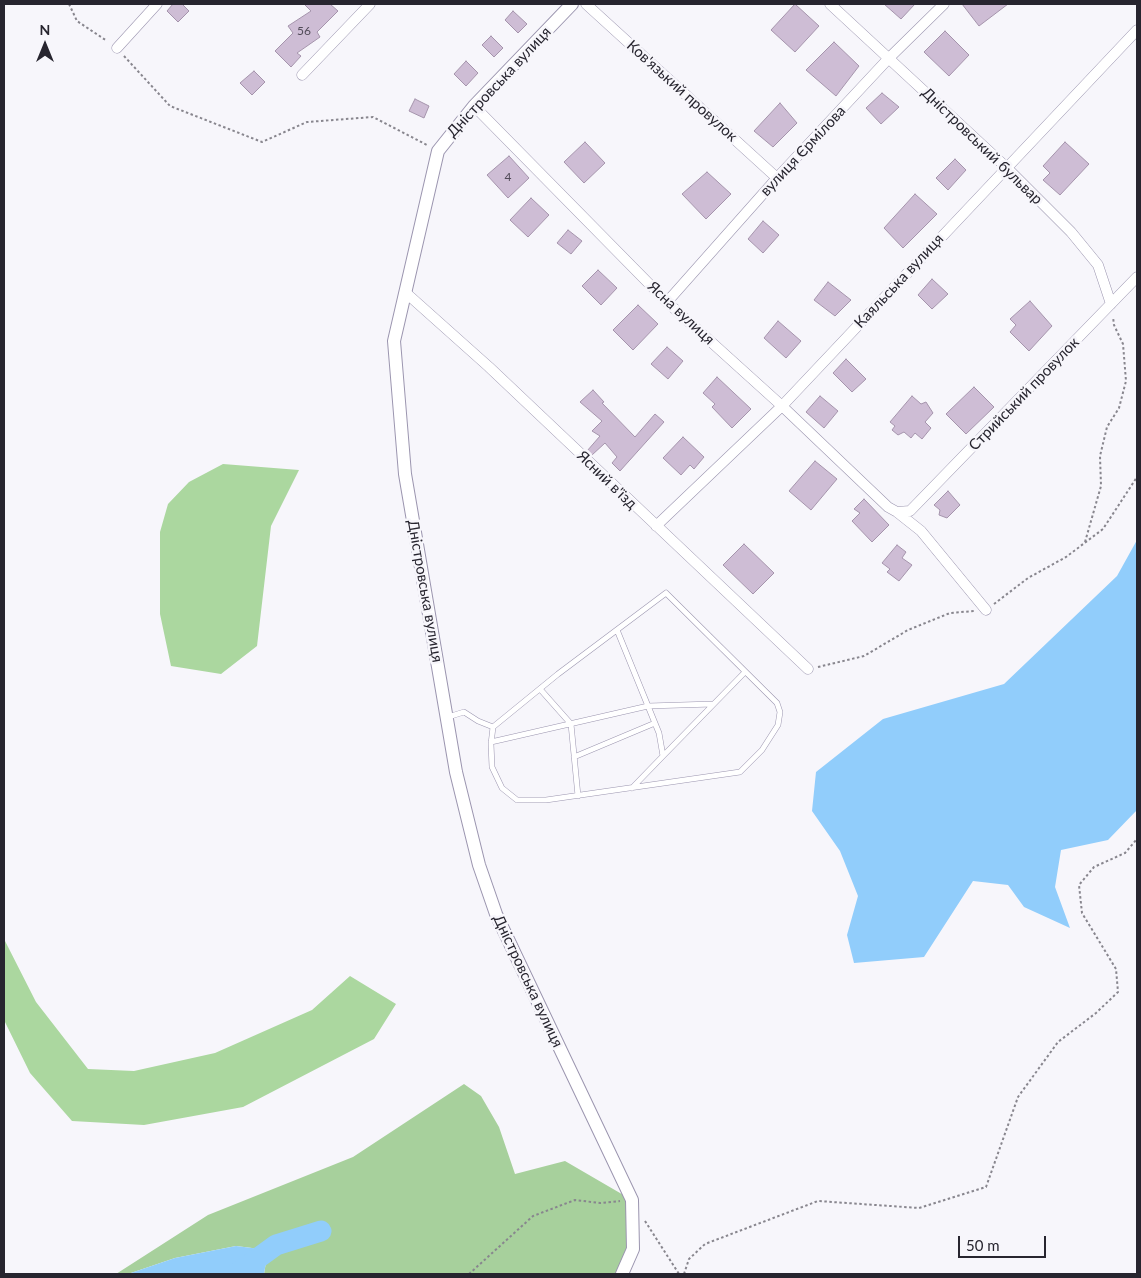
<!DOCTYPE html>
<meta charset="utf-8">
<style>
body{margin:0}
#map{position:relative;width:1141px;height:1278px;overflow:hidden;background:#f7f6fb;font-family:Lato,sans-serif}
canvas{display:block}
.frame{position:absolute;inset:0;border:5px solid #27252f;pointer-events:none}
.north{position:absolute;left:20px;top:20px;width:50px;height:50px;-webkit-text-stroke:4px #f7f6fb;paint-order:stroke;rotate:0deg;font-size:14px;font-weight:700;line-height:20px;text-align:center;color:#27252f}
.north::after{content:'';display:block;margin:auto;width:18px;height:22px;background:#27252f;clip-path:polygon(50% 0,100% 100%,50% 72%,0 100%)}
.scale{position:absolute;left:958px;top:1236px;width:88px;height:22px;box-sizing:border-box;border:2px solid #27252f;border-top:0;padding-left:6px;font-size:15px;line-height:18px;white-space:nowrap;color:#27252f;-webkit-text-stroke:4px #f7f6fb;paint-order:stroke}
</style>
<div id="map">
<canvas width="1141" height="1278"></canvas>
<div class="frame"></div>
<div class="north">N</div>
<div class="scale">50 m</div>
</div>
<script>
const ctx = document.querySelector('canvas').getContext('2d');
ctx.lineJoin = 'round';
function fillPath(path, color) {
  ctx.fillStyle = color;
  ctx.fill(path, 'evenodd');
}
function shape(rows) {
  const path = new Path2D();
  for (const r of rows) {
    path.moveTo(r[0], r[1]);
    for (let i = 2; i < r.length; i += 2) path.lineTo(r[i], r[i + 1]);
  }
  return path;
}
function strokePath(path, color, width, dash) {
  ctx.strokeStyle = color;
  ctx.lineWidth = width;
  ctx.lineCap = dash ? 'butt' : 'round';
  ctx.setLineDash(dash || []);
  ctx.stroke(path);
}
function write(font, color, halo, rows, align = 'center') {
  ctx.font = font + ' Lato,sans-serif';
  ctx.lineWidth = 5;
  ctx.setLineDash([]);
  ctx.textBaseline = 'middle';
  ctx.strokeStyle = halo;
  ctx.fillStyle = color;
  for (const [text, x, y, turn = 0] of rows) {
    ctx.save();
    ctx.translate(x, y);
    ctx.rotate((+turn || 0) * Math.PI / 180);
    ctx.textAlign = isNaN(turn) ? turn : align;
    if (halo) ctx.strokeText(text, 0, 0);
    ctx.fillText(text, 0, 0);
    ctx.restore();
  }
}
fillPath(shape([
 [464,1084,481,1096,499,1127,515,1174,565,1161,632,1200,633,1249,622,1274,264,1274,268,1250,236,1246,175,1258,128,1274,116,1274,208,1215,353,1157]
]), '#a7d09c');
fillPath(shape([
 [223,464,299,470,271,526,257,646,221,674,171,666,160,614,160,532,168,504,189,482],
 [4,939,36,1002,88,1069,134,1071,215,1053,312,1010,350,976,396,1004,374,1039,243,1107,144,1125,72,1121,30,1073,4,1020]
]), '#abd79f');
fillPath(shape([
 [1137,540,1137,810,1108,840,1061,850,1055,887,1070,928,1024,907,1008,885,973,881,924,957,854,963,847,935,858,896,840,851,812,811,816,772,883,719,1004,684,1117,576],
 [236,1246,268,1250,264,1274,128,1274,175,1258]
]), '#91cdfb');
strokePath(shape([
 [236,1274,276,1245,321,1231]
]), '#91cdfb', 21);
const building = shape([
 [173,4,182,4,189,11,178,22,167,11,173,4],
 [304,4,330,4,338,11,317,32,320,37,297,53,301,56,291,67,275,51,293,33,288,26,311,11,304,4],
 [795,4,819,26,795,52,771,30,795,4],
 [884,4,915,4,901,19,884,4],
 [962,4,1008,4,979,26,962,4],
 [513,11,527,24,518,33,505,20,513,11],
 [945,31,969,55,949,76,924,52,945,31],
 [491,36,503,48,494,57,482,45,491,36],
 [834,42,859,66,836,96,806,70,834,42],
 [466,61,478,73,466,86,454,74,466,61],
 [254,71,265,82,252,95,240,83,254,71],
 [882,93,899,107,881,124,866,108,882,93],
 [415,99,429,106,424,118,409,111,415,99],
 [780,103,797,123,773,147,754,131,780,103],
 [585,142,605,163,584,183,564,162,585,142],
 [1065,142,1089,164,1060,195,1043,180,1050,173,1043,166,1065,142],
 [509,156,529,178,508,198,487,175,509,156],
 [955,159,966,170,948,190,936,178,955,159],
 [707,172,731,194,706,219,682,194,707,172],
 [915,194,937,214,903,248,884,228,915,194],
 [531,198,549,215,528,237,510,220,531,198],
 [763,221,779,235,763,253,748,239,763,221],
 [568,230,582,241,571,254,557,243,568,230],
 [598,270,617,288,601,305,582,286,598,270],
 [932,279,948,294,932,309,918,295,932,279],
 [828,282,851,300,835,316,814,300,828,282],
 [1030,301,1052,326,1029,351,1010,332,1016,325,1010,319,1030,301],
 [638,305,658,324,633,350,613,330,638,305],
 [778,321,801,341,786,358,764,338,778,321],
 [667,347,683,361,668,379,651,364,667,347],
 [846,359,866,379,852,392,833,373,846,359],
 [717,377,751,409,732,428,712,407,715,404,703,393,717,377],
 [974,387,994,407,966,434,946,414,974,387],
 [593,390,604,402,602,403,635,437,655,414,664,422,620,471,612,463,617,457,605,443,592,455,587,451,600,436,592,431,602,421,580,402,593,390],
 [820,396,838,411,824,428,806,412,820,396],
 [912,396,921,404,926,402,933,413,925,422,931,428,922,439,915,433,911,438,904,432,898,435,892,430,895,426,890,422,912,396],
 [683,437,704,457,694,469,690,465,681,475,663,458,683,437],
 [815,461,837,479,811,510,789,491,815,461],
 [948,491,960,505,947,518,939,515,940,510,934,505,948,491],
 [864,499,889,525,872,542,852,521,860,513,854,509,864,499],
 [744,544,774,573,753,594,723,565,744,544],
 [897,545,906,552,902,558,912,565,899,581,887,572,890,569,882,563,897,545]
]);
fillPath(building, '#cebdd5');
strokePath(building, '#a594ac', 1);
const service = shape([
 [666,593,777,703,780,712,778,725,762,750,740,772,546,800,517,800,502,788,492,767,491,744,493,727,558,674,666,593],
 [617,630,659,733,663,756,632,788],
 [540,689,571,724,578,796],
 [448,717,464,712,478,721,493,727],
 [491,742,648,706,713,704],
 [663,756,745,672],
 [574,757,655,723]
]);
const minor = shape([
 [586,4,777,178],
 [830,4,1006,167,1071,232,1098,265,1111,304],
 [117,48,157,4],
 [302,75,370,4],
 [474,106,667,302,782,406,888,507,897,512,910,511,1137,277],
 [405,292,489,367,808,669],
 [667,302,777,178,889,58,944,4],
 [897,512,921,531,986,610],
 [656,526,782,406,1137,30]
]);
const tertiary = shape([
 [572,4,474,106,438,151,394,341,405,474,456,772,479,865,496,914,632,1200,633,1249,622,1274]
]);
strokePath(service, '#9b95af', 6);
strokePath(minor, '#9b95af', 11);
strokePath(tertiary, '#9b95af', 14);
strokePath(shape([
 [69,4,77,21,107,41],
 [124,56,170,106,262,142,307,122,373,117,427,145],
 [1085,542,1101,486,1100,456,1107,427,1119,408,1126,381,1123,344,1114,325,1113,317],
 [994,604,1028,578,1066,557,1103,529,1137,477],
 [818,667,864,656,908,630,950,613,974,611],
 [645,1221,679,1274],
 [469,1274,533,1216,575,1200,600,1203,620,1201],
 [684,1274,689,1259,705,1244,818,1201,919,1208,986,1187,1018,1097,1058,1042,1096,1013,1118,992,1116,969,1082,913,1079,885,1094,867,1125,853,1137,839]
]), '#88868e', 2, [2.5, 2.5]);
strokePath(service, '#fff', 5);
strokePath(minor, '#fff', 10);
strokePath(tertiary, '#fff', 12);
write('12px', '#514b58', null, [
 ["56",304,31],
 ["4",508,177]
]);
write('15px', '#27252f', '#f7f6fb', [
 ["Дністровська вулиця",499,82,-47],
 ["Ков'язький провулок",682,91,42],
 ["Дністровський бульвар",982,146,44],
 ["вулиця Єрмілова",803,151,-47],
 ["Каяльська вулиця",899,281,-47],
 ["Ясна вулиця",681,313,43],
 ["Стрийський провулок",1024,394,-46],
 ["Ясний в'їзд",607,480,44],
 ["Дністровська вулиця",425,591,80],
 ["Дністровська вулиця",528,981,65]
]);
</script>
